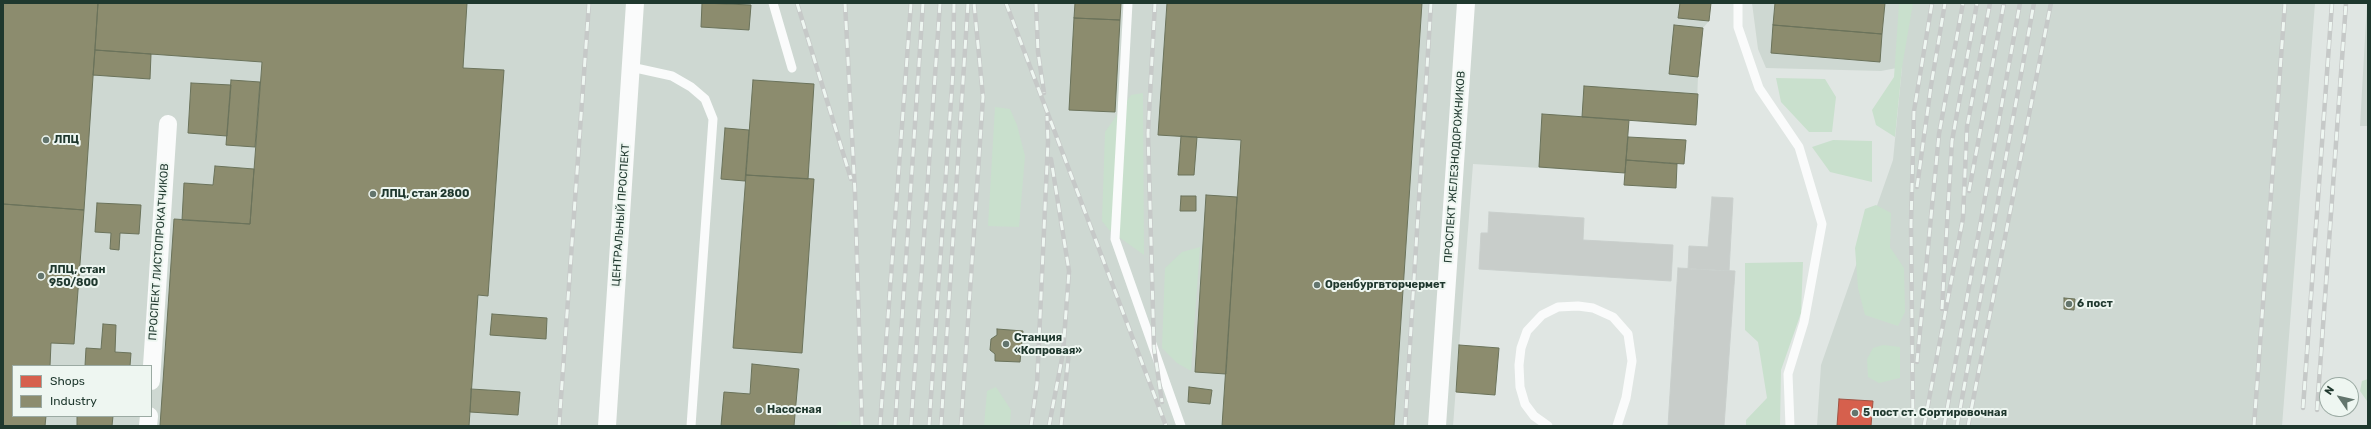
<!DOCTYPE html>
<meta charset="utf-8">
<style>
body{margin:0}
#map{position:relative;width:2371px;height:429px;overflow:hidden;background:#e0e6e3;font-family:Rubik,sans-serif}
canvas{display:block}
.frame{position:absolute;inset:0;border:4px solid #1f382e;pointer-events:none}
.legend{position:absolute;left:12px;top:365px;width:140px;height:52px;box-sizing:border-box;background:#eef6f1;border:1px solid #9baaa3;margin:0;padding:5px 7px;list-style:none;font-size:12px;color:#1f382e}
.legend li{display:flex;align-items:center;gap:8px;height:20px}
.legend b{width:20px;border:1px solid #9baaa3}
.north{position:absolute;left:2319px;top:377px;width:40px;height:40px;box-sizing:border-box;background:#eef6f1;border:1px solid #9baaa3;border-radius:50%;rotate:304deg;font-size:11px;font-weight:700;line-height:16px;text-align:center;color:#1f382e}
.north::after{content:'';display:block;margin:auto;width:14px;height:18px;background:#63756d;clip-path:polygon(50% 0,100% 100%,50% 72%,0 100%)}
</style>
<div id="map">
<canvas width="2371" height="429"></canvas>
<div class="frame"></div>
<ul class="legend">
<li><b style="height:11px;background:#d6604d"></b>Shops</li>
<li><b style="height:11px;background:#8c8c6e"></b>Industry</li>
</ul>
<div class="north">N</div>
</div>
<script>
const ctx = document.querySelector('canvas').getContext('2d');
ctx.lineJoin = 'round';
function fillPath(path, color) {
  ctx.fillStyle = color;
  ctx.fill(path, 'evenodd');
}
function shape(rows) {
  const path = new Path2D();
  for (const r of rows) {
    path.moveTo(r[0], r[1]);
    for (let i = 2; i < r.length; i += 2) path.lineTo(r[i], r[i + 1]);
  }
  return path;
}
function strokePath(path, color, width, dash) {
  ctx.strokeStyle = color;
  ctx.lineWidth = width;
  ctx.lineCap = dash ? 'butt' : 'round';
  ctx.setLineDash(dash || []);
  ctx.stroke(path);
}
function write(font, color, halo, rows, align = 'center') {
  ctx.font = font + ' Rubik,sans-serif';
  ctx.lineWidth = 4;
  ctx.setLineDash([]);
  ctx.textBaseline = 'middle';
  ctx.strokeStyle = halo;
  ctx.fillStyle = color;
  for (const [text, x, y, turn = 0] of rows) {
    ctx.save();
    ctx.translate(x, y);
    ctx.rotate((+turn || 0) * Math.PI / 180);
    ctx.textAlign = isNaN(turn) ? turn : align;
    if (halo) ctx.strokeText(text, 0, 0);
    ctx.fillText(text, 0, 0);
    ctx.restore();
  }
}
fillPath(shape([
 [3,3,1711,3,1709,21,1703,28,1698,77,1696,125,1629,120,1625,173,1473,164,1453,426,3,426],
 [13,366,151,366,151,416,13,416],
 [1752,3,2315,3,2282,426,1817,426,1821,365,1893,160,1902,67,1881,71,1766,68,1758,49],
 [2367,3,2368,126,2360,126]
]), '#ced8d2');
fillPath(shape([
 [1899,3,1913,3,1902,67,1895,137,1876,125,1872,110,1894,77],
 [1776,78,1825,79,1836,97,1832,132,1809,132,1781,102],
 [1143,93,1144,255,1109,230,1102,221,1105,132,1131,95],
 [995,107,1010,109,1017,125,1025,156,1019,227,988,226],
 [1833,140,1872,141,1872,182,1830,172,1812,147],
 [1876,205,1891,213,1890,247,1904,268,1905,312,1898,326,1865,315,1858,288,1855,248,1865,209],
 [1200,247,1191,371,1177,363,1162,348,1165,268,1182,252],
 [1803,262,1801,313,1781,370,1780,426,1746,426,1746,420,1767,398,1758,342,1745,330,1745,263],
 [1883,345,1900,347,1900,378,1879,383,1868,377,1867,359,1873,348],
 [2368,379,2368,401,2367,401,2360,391,2362,381],
 [996,387,1011,410,1010,426,984,426,987,391],
 [851,421,852,426,835,426,839,422]
]), '#c9e0cd');
const shops = shape([
 [1839,399,1873,401,1871,426,1837,426,1839,399]
]);
fillPath(shops, '#d6604d');
strokePath(shops, '#9f5444', 1);
const industry = shape([
 [3,3,98,3,84,210,3,204,3,3],
 [98,3,467,3,463,68,504,70,488,296,478,295,469,426,160,426,174,219,250,224,262,62,95,50,98,3],
 [702,3,751,5,749,30,701,27,702,3],
 [1075,3,1121,3,1120,20,1074,18,1075,3],
 [1167,3,1422,3,1394,426,1222,426,1241,140,1158,135,1167,3],
 [1680,3,1711,3,1709,21,1678,18,1680,3],
 [1775,3,1885,3,1882,34,1773,25,1775,3],
 [1074,18,1120,20,1115,112,1069,110,1074,18],
 [1674,25,1703,28,1698,77,1669,74,1674,25],
 [1773,25,1882,34,1880,62,1771,53,1773,25],
 [95,50,151,54,150,79,93,75,95,50],
 [231,80,260,82,255,147,226,145,231,80],
 [753,80,814,84,808,179,746,175,753,80],
 [191,83,231,85,227,136,188,133,191,83],
 [1584,86,1698,94,1696,125,1582,117,1584,86],
 [1542,114,1629,120,1625,173,1539,167,1542,114],
 [725,128,749,130,745,181,721,179,725,128],
 [1181,136,1197,137,1194,175,1178,175,1181,136],
 [1628,137,1686,140,1684,164,1626,160,1628,137],
 [1626,160,1677,164,1676,188,1624,185,1626,160],
 [215,166,254,169,250,224,182,220,184,183,213,185,215,166],
 [746,175,814,179,802,353,733,348,746,175],
 [1206,195,1237,197,1226,374,1195,372,1206,195],
 [1181,196,1196,196,1196,211,1180,211,1181,196],
 [97,203,141,205,139,234,120,233,119,250,110,249,111,233,95,232,97,203],
 [3,204,84,210,74,344,51,343,50,366,13,366,13,416,46,416,45,426,3,426,3,204],
 [2064,298,2075,299,2074,310,2064,309,2064,298],
 [492,314,547,318,546,339,490,335,492,314],
 [103,324,116,325,115,352,131,353,130,366,85,366,86,348,101,349,103,324],
 [997,329,1023,331,1020,362,995,361,995,354,990,350,991,339,997,335,997,329],
 [1459,345,1499,348,1495,395,1456,392,1459,345],
 [752,364,799,369,794,426,721,426,724,392,750,394,752,364],
 [1189,387,1212,390,1210,404,1188,402,1189,387],
 [471,389,520,392,518,415,470,412,471,389],
 [77,416,113,416,112,426,77,426,77,416]
]);
fillPath(industry, '#8c8c6e');
strokePath(industry, '#6b735b', 1);
const building = shape([
 [1712,197,1733,198,1729,271,1688,269,1689,246,1708,247,1712,197],
 [1489,212,1584,218,1583,240,1673,245,1671,281,1479,269,1481,233,1488,233,1489,212],
 [1678,268,1735,271,1724,426,1668,426,1678,268]
]);
fillPath(building, '#c8cdca');
strokePath(building, '#c9cfcc', 1);
strokePath(shape([
 [773,3,792,68],
 [1128,3,1115,239,1181,426],
 [1738,3,1738,27,1759,88,1799,147,1822,224,1804,322,1788,374,1790,426],
 [631,67,672,76,691,87,705,99,713,119,691,426],
 [1548,426,1534,416,1525,404,1520,387,1519,365,1521,348,1527,331,1542,315,1558,307,1578,306,1593,308,1613,317,1628,334,1632,361,1626,398,1617,426]
]), '#fafbfb', 9);
strokePath(shape([
 [151,381,168,124],
 [148,426,149,416],
 [607,426,635,3],
 [1437,426,1466,3]
]), '#fafbfb', 18);
const rail = shape([
 [797,3,851,179],
 [845,3,855,193,862,426],
 [1006,3,1166,426],
 [1036,3,1038,52,1044,93],
 [1155,3,1148,133,1154,348,1162,402],
 [1917,187,1931,86,1945,3],
 [1969,191,2004,3],
 [1942,309,1952,141,1977,3],
 [1917,362,1939,134,1963,3],
 [2303,408,2332,3],
 [2317,410,2346,3],
 [559,426,589,3],
 [880,426,911,3],
 [895,426,923,3],
 [911,426,940,3],
 [929,426,953,71,954,3],
 [941,426,968,3],
 [961,426,983,97,974,3],
 [1031,426,1037,384,1048,142,1047,116],
 [1049,426,1063,353,1069,271,1051,159],
 [1061,426,1069,352],
 [1405,426,1431,3],
 [1913,426,1911,224,1914,111,1932,3],
 [1924,426,1963,218,1967,127,1990,3],
 [1944,426,2020,3],
 [1957,426,2034,3],
 [1968,426,2051,3],
 [2254,426,2285,3]
]);
strokePath(rail, '#c6c9c8', 4.5);
strokePath(rail, '#eef6f1', 3, [9]);
for (const [x, y, r, color] of [
 [46,140,4,"#63756d"],
 [373,194,4,"#63756d"],
 [41,276,4,"#63756d"],
 [1317,285,4,"#63756d"],
 [2069,304,4,"#63756d"],
 [1006,344,4,"#63756d"],
 [759,410,4,"#63756d"],
 [1855,413,4,"#63756d"]
]) {
  const dot = new Path2D();
  dot.arc(x, y, r, 0, 2 * Math.PI);
  ctx.fillStyle = color;
  ctx.fill(dot);
  strokePath(dot, '#eef6f1', 1.5);
}
write('bold 11px', '#1f382e', '#eef6f1', [
 ["ЛПЦ",54,140],
 ["ЛПЦ, стан 2800",381,194],
 ["ЛПЦ, стан",49,270],
 ["950/800",49,283],
 ["Оренбургвторчермет",1325,285],
 ["6 пост",2077,304],
 ["Станция",1014,338],
 ["«Копровая»",1014,351],
 ["Насосная",767,410],
 ["5 пост ст. Сортировочная",1863,413]
], 'left');
write('11px', '#1f382e', '#eef6f1', [
 ["ПРОСПЕКТ ЖЕЛЕЗНОДОРОЖНИКОВ",1455,167,-86],
 ["ЦЕНТРАЛЬНЫЙ ПРОСПЕКТ",621,215,-86],
 ["ПРОСПЕКТ ЛИСТОПРОКАТЧИКОВ",159,252,-86]
]);
</script>
